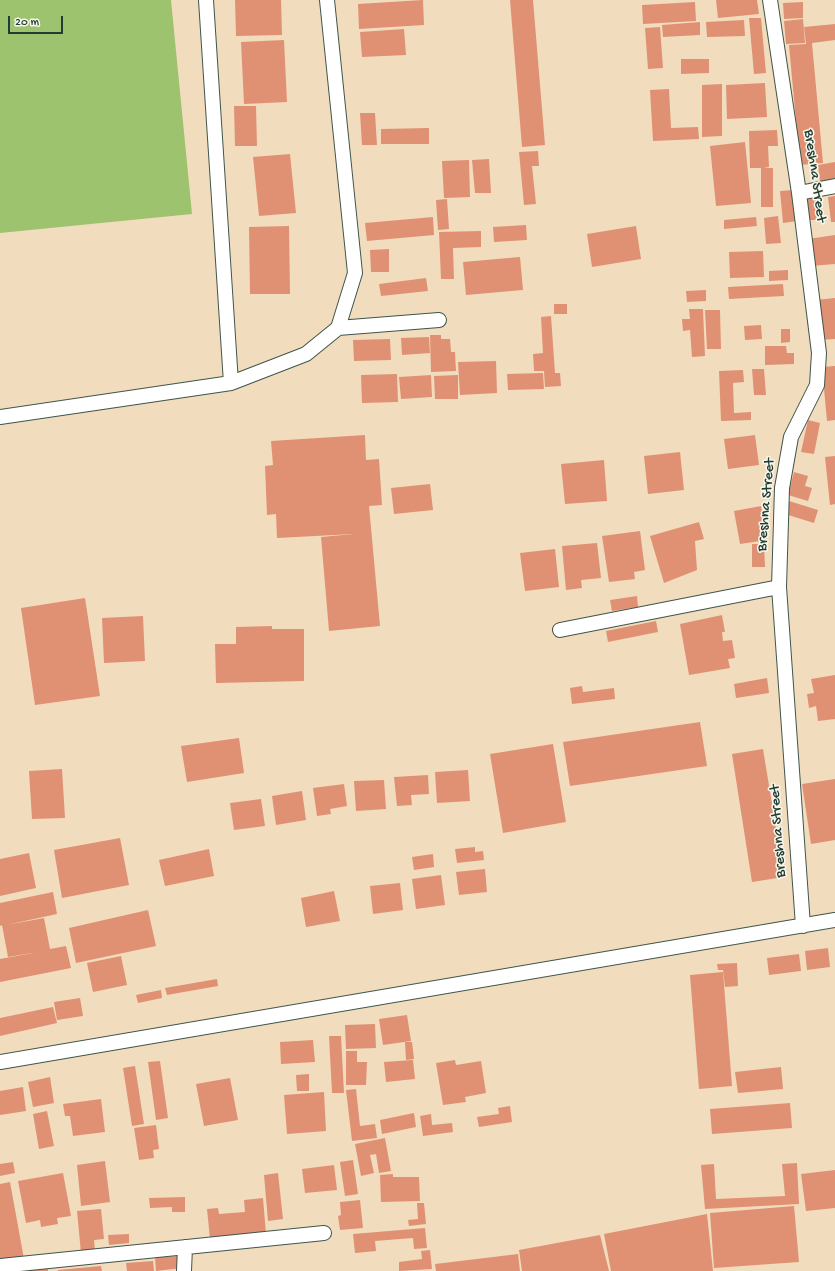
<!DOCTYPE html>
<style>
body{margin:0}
#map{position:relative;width:835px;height:1271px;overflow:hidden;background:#f2dcbe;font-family:"Gochi Hand",sans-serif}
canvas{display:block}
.scale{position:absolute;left:8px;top:16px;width:55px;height:18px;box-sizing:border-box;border:2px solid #1f3d34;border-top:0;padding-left:5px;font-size:12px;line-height:14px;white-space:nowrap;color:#1f3d34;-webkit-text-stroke:3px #fbf7ec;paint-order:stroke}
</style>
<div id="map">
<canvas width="835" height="1271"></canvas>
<div class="scale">20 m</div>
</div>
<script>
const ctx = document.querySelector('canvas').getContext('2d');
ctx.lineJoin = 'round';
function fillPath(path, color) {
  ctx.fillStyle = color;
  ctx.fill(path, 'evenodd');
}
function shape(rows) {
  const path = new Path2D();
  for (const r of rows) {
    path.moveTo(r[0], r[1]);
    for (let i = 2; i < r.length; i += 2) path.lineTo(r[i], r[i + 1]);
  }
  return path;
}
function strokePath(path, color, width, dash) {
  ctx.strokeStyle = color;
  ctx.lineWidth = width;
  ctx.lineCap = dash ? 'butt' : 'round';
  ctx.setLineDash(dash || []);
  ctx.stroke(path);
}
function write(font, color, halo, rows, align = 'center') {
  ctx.font = font + ' "Gochi Hand",sans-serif';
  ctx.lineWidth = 3;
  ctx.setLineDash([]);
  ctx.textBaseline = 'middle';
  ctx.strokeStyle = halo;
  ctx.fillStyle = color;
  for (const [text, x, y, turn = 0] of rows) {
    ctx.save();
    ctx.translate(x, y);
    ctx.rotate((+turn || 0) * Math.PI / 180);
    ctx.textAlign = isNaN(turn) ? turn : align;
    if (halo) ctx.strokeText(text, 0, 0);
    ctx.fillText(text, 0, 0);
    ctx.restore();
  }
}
fillPath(shape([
 [0,0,171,0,192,214,0,233]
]), '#9ec36e');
fillPath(shape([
 [235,0,281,0,282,35,236,36],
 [423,0,424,25,359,29,358,4],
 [510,0,533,0,545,145,522,147],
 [716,0,757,0,759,14,718,18],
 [695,2,696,21,643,24,642,5],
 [803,2,803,18,784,19,783,3],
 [749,18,761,18,766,73,754,74],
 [803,19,805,43,786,44,784,21],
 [744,20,745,36,707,37,706,22],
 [700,22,700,35,663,37,662,25],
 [835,24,835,40,812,43,823,163,800,165,789,45,806,44,804,27],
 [660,27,663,68,648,69,645,28],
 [404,29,406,55,362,57,360,32],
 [284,40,287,102,244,104,241,42],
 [681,59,709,59,709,73,681,74],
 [765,83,767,117,727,119,726,85],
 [722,84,722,136,702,137,702,85],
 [669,89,671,128,698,127,699,139,653,141,650,90],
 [234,106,256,106,257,146,235,146],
 [360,113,375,113,377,145,362,145],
 [429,128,429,144,381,144,381,129],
 [777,130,778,146,768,146,769,167,764,168,773,168,773,207,761,207,761,168,750,168,749,131],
 [745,142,751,203,716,206,710,146],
 [538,151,539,166,532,166,536,204,524,205,519,152],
 [290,154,296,213,259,216,253,157],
 [489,159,491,193,475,193,472,160],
 [469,160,470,197,444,198,442,161],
 [835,162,835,180,820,182,818,165],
 [794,190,797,221,783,223,780,191],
 [822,192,822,220,804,220,803,193],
 [835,196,835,222,831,222,828,197],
 [447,199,449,229,438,230,436,200],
 [778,216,781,243,766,244,764,218],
 [433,217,434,235,367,241,365,223],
 [756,217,757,226,724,229,724,220],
 [526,225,527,240,494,242,493,227],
 [289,226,290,294,250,294,249,227],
 [636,226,641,259,592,267,587,234],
 [481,231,481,247,453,248,454,279,441,279,439,232],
 [835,235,835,264,811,266,808,239],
 [389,249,389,272,371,272,370,250],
 [763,251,764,277,730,278,729,252],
 [520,257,523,290,466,295,463,262],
 [788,270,788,280,769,281,769,271],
 [426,278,428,291,381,296,379,284],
 [783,284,784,296,729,299,728,287],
 [706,290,706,301,687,302,686,291],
 [835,298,835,339,819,340,815,300],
 [554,304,567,304,567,314,554,314],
 [689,309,703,309,705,356,692,357,690,330,683,331,682,319,690,319],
 [705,310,720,310,721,349,707,349],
 [551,316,555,373,560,373,561,386,545,387,544,371,534,371,533,354,543,353,541,317],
 [761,325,762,339,745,340,744,326],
 [781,329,790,329,790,342,781,343],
 [430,335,441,335,441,339,450,339,451,352,455,352,456,371,431,372],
 [429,337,430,353,402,355,401,338],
 [390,339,391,360,354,361,353,340],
 [765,346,786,346,787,353,794,353,794,364,765,365],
 [496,361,497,393,460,395,458,362],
 [835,366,835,420,827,421,822,367],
 [752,369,764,369,766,395,754,395],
 [743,370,744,382,733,383,734,413,751,412,751,420,721,421,719,371],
 [543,373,544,389,508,390,507,374],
 [397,374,398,402,362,403,361,375],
 [431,375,432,397,401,399,399,377],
 [458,375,458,399,435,399,434,376],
 [808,420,820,423,814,454,801,452],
 [365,435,366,460,379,459,382,505,369,506,380,626,329,631,321,537,354,534,277,538,276,514,267,515,265,466,273,465,271,441],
 [755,435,759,465,728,469,724,439],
 [680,452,684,490,648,494,644,456],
 [835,456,835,504,830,505,825,457],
 [604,460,607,501,565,504,561,464],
 [794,472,808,476,805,486,812,488,808,501,788,495],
 [430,484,433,510,394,514,391,488],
 [789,501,818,510,814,523,785,514],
 [761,506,767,540,740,544,734,511],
 [699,522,704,539,695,541,697,570,664,583,650,536],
 [640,531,645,570,634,572,635,579,609,582,602,536],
 [597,543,601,578,581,580,582,588,566,590,562,546],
 [752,544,764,544,765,567,752,567],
 [555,549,559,587,525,591,520,553],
 [637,596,638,607,612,611,610,600],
 [85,598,100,696,35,705,21,608],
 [722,615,725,632,722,632,723,641,732,640,735,658,728,659,730,668,689,675,680,624],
 [143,616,145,661,104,663,102,618],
 [656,621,658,632,608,642,606,631],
 [272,626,272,629,304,629,304,681,216,683,215,644,236,644,236,627],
 [835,675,835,719,818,721,816,706,809,708,807,694,814,693,811,679],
 [767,678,769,693,736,698,734,684],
 [582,686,583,692,614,688,615,699,572,704,570,688],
 [700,722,707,766,570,786,563,742],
 [239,738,244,773,187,782,181,746],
 [553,744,566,822,503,833,490,754],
 [763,749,784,877,752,882,732,754],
 [62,769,65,818,32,819,29,771],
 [468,770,470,801,437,803,435,772],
 [428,775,429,794,411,795,412,805,397,806,394,777],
 [835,779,835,840,811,844,802,784],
 [384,780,386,809,356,811,354,781],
 [344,784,347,806,330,809,331,814,317,816,313,788],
 [302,791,306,820,276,825,272,796],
 [261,799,265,826,234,830,230,803],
 [120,838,129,885,62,898,54,850],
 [475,847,475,852,483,851,484,860,457,863,455,849],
 [209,849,214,876,165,886,159,860],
 [29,853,36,888,0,896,0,859],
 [433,854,434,867,414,870,412,857],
 [485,869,487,892,459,895,456,872],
 [441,875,445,905,416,909,412,879],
 [400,883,403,910,373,914,370,886],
 [334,891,340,921,306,927,301,898],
 [53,892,57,914,6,925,44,918,50,949,66,946,71,968,0,982,0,959,38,952,8,957,2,925,0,926,0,903],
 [148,910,156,946,76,963,69,928],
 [828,948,830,967,807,970,805,951],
 [799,954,801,971,769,975,767,958],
 [121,956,127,985,93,992,87,963],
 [737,963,738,986,725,987,723,970,718,970,717,964],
 [723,972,732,1086,699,1089,690,975],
 [217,979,218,986,167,995,165,988],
 [161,990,162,998,138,1003,136,995],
 [80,998,83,1016,57,1020,54,1002],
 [53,1007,57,1023,0,1036,0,1018],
 [407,1015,411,1041,383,1045,379,1019],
 [375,1024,376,1048,346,1049,345,1025],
 [329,1036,341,1036,344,1093,332,1093],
 [313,1040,315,1062,281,1064,280,1042],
 [405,1042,412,1042,414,1059,406,1060],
 [346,1051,357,1051,357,1062,367,1062,366,1085,346,1085],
 [413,1060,415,1079,386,1082,384,1062],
 [455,1060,456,1065,481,1061,486,1093,465,1097,466,1102,443,1105,436,1063],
 [160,1061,168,1118,156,1120,148,1062],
 [135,1066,144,1124,132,1126,123,1068],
 [781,1067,783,1089,738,1093,735,1072],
 [309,1074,309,1091,297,1091,296,1075],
 [50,1077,54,1103,33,1107,28,1082],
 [230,1078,238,1120,204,1126,196,1084],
 [23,1087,26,1111,0,1115,0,1091],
 [356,1089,360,1126,375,1124,377,1138,352,1141,346,1090],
 [324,1092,326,1131,287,1134,284,1095],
 [101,1099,105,1132,73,1136,70,1116,65,1116,63,1104],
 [790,1103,792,1128,712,1134,710,1109],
 [510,1106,512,1122,479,1127,477,1117,499,1114,498,1108],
 [47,1111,54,1146,39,1149,33,1114],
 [414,1113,416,1127,382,1134,380,1120],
 [431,1114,432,1125,452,1123,453,1132,423,1136,420,1116],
 [156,1125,159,1149,153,1150,154,1158,139,1160,134,1128],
 [385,1138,391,1171,379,1173,376,1154,370,1155,374,1173,361,1176,355,1144],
 [353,1160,358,1194,345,1196,340,1162],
 [105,1161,110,1202,81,1206,77,1165],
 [13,1162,15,1173,0,1176,0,1164],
 [797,1163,799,1204,705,1209,701,1165,714,1164,716,1199,785,1196,782,1164],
 [334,1165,337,1190,305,1193,302,1169],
 [835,1170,835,1208,806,1211,801,1174],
 [63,1173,71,1216,57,1218,58,1224,41,1227,40,1220,26,1223,18,1181],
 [278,1173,283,1219,268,1221,264,1175],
 [393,1174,393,1177,419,1177,420,1201,381,1202,380,1175],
 [10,1182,24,1259,0,1263,0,1184],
 [185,1197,185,1212,172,1212,172,1207,150,1208,149,1198],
 [263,1198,266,1234,210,1239,207,1209,218,1208,219,1214,245,1212,244,1200],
 [360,1200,363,1228,340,1230,338,1216,341,1215,340,1202],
 [417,1203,424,1203,426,1224,409,1226,408,1220,418,1219],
 [794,1206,799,1262,714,1268,710,1213],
 [101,1209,104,1239,94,1240,95,1252,81,1253,77,1211],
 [707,1214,713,1271,611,1271,604,1234],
 [425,1228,427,1248,414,1249,413,1238,375,1241,376,1251,355,1253,353,1234],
 [129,1234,129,1243,109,1245,108,1235],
 [600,1235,609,1271,522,1271,519,1250],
 [430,1250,432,1269,399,1271,399,1262,422,1259,421,1251],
 [518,1254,520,1271,436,1271,435,1264],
 [182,1256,182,1268,156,1271,155,1257],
 [153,1261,154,1271,127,1271,126,1263],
 [101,1266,102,1271,58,1271,58,1270],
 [48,1267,48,1271,2,1271]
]), '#e09173');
const street = shape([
 [206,0,231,383],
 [327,0,355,273,338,328],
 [770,0,799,193,819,353,817,385,791,437,782,488,779,587,803,926],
 [799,193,835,186],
 [0,417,231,383,306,354,338,328,439,320],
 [560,630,779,587],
 [0,1062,835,920],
 [0,1266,324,1233],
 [184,1271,185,1247]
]);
strokePath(street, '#3f5549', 16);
strokePath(street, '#fff', 14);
write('15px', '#1f3d34', '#fbf7ec', [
 ["Breshna Street",814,176,82],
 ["Breshna Street",767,505,-85],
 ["Breshna Street",779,831,-94]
]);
</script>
